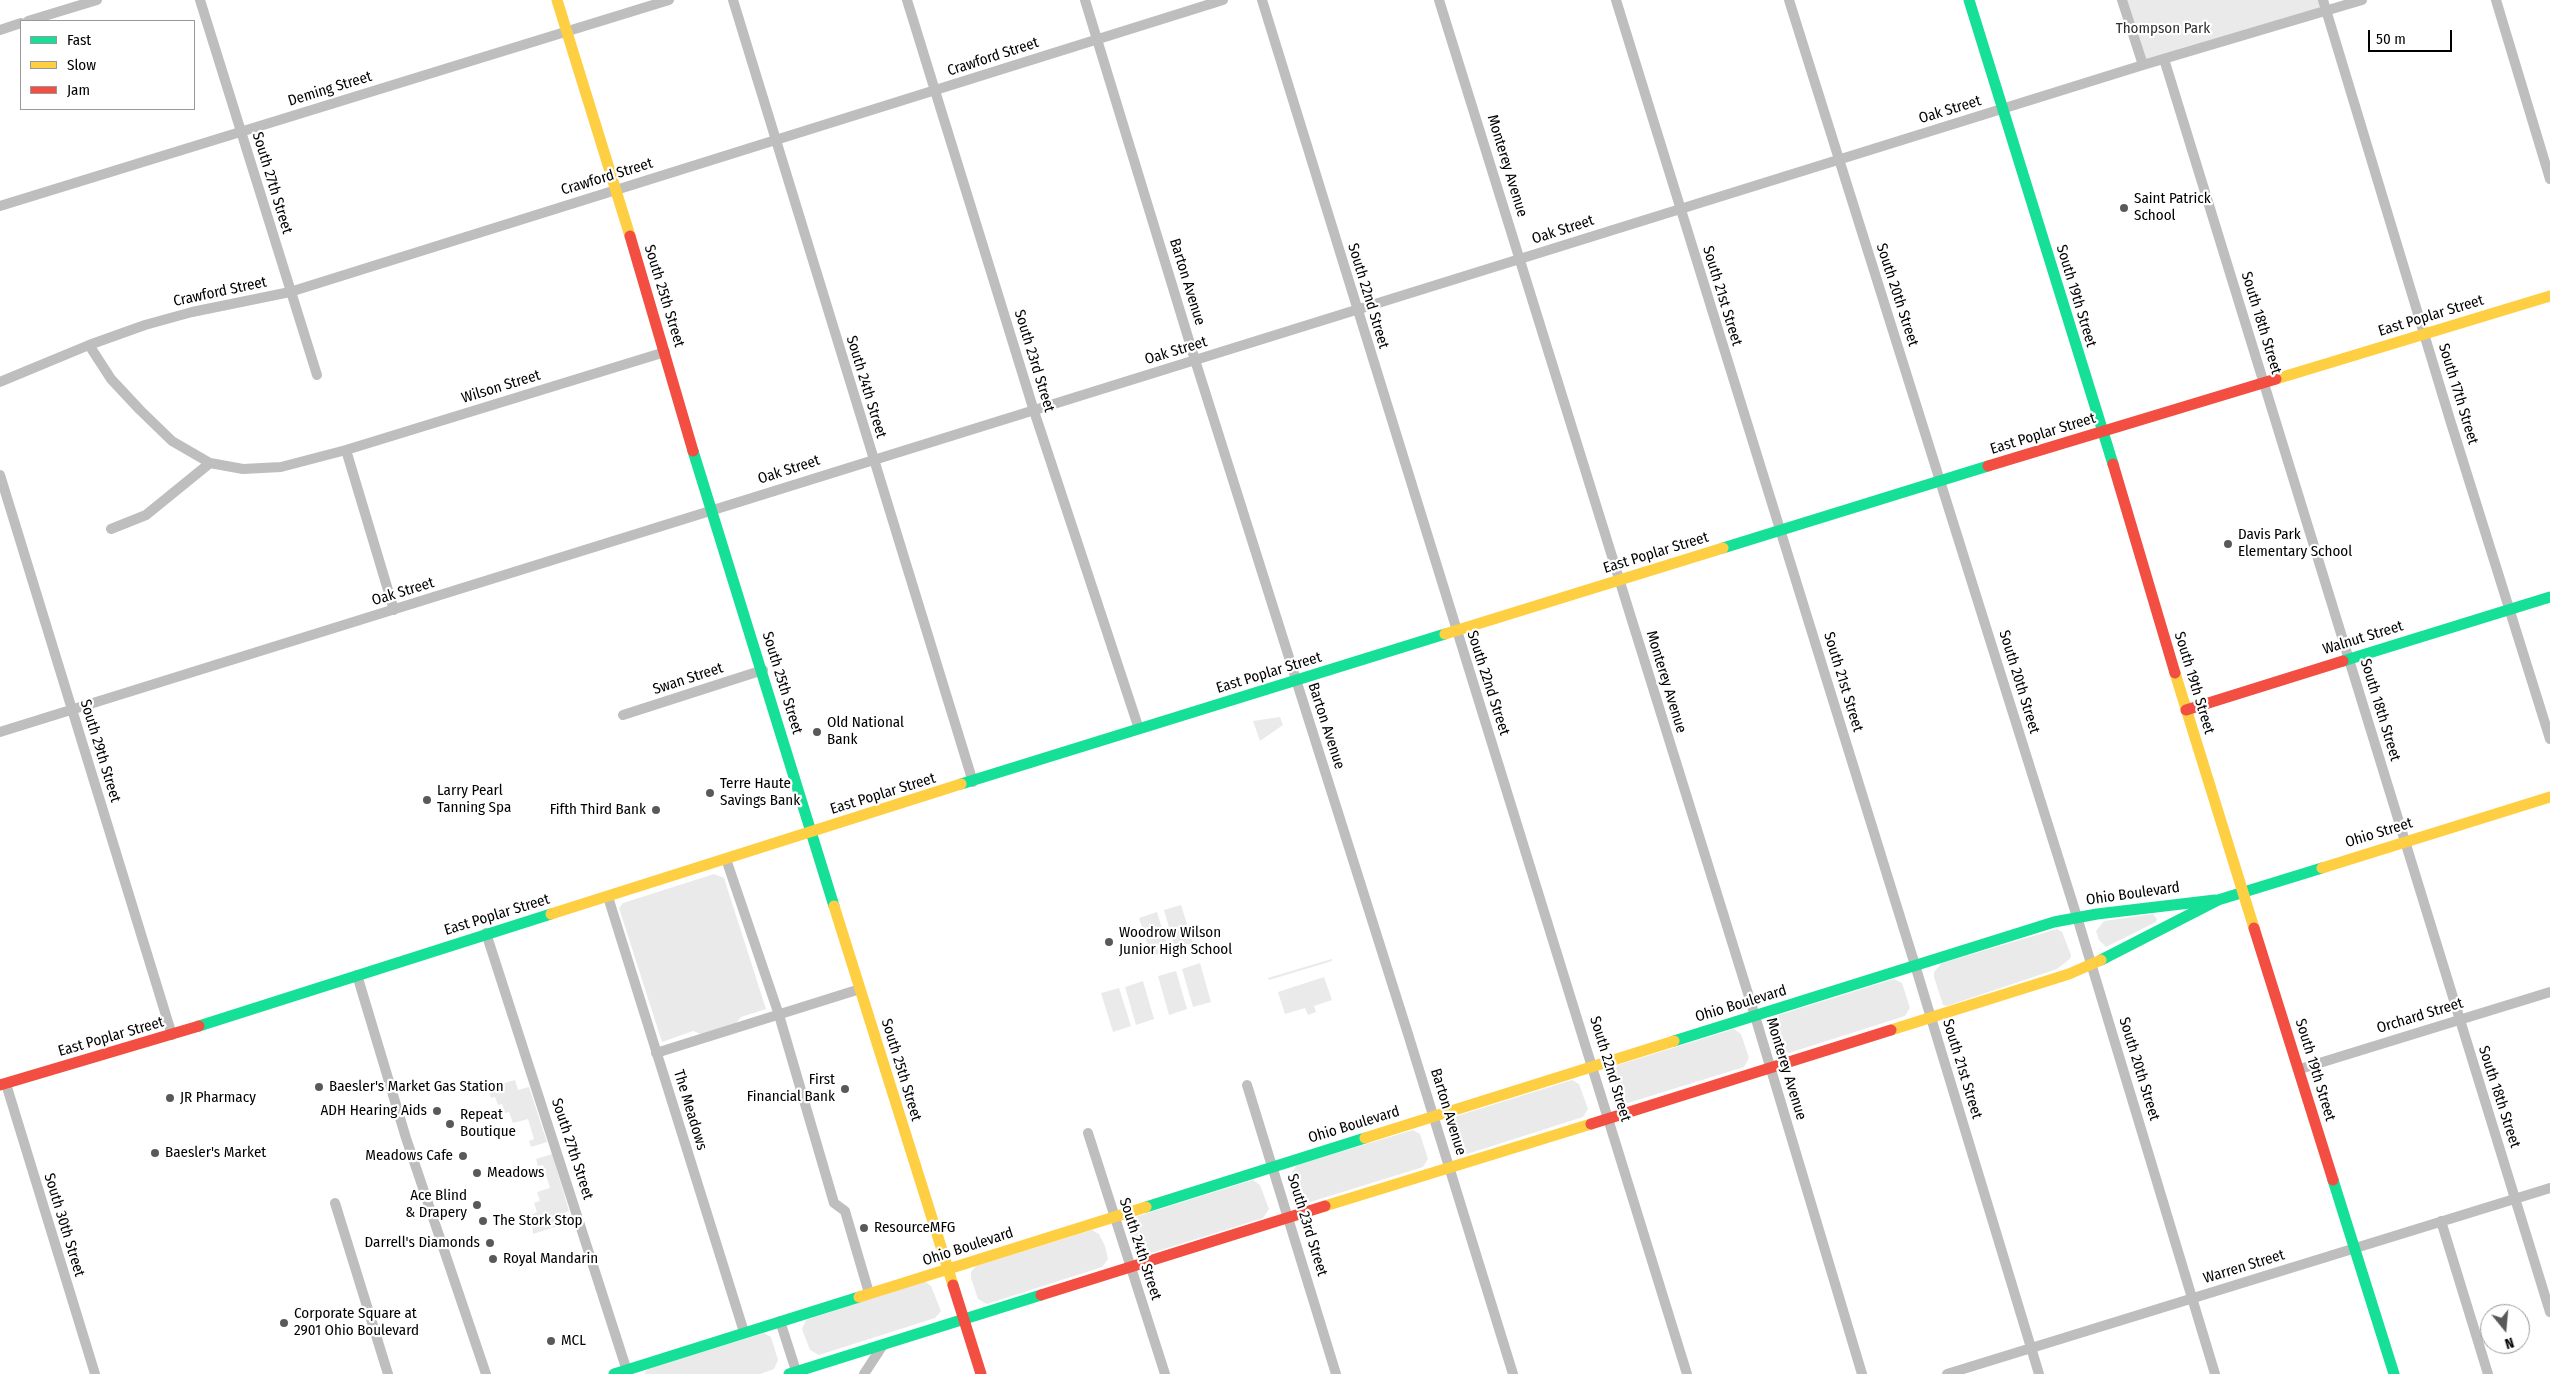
<!DOCTYPE html>
<style>
body{margin:0}
#map{position:relative;width:2550px;height:1374px;overflow:hidden;background:#fff;font-family:"Fira Sans Condensed",sans-serif}
canvas{display:block}
.legend{position:absolute;left:20px;top:20px;width:175px;height:90px;box-sizing:border-box;background:#fff;border:1px solid #999;margin:0;padding:6px 9px;list-style:none;font-size:15px;color:#000}
.legend li{display:flex;align-items:center;gap:10px;height:25px}
.legend b{width:25px;border:1px solid #999}
.north{position:absolute;left:2480px;top:1304px;width:50px;height:50px;box-sizing:border-box;background:#fff;border:1px solid #999;border-radius:50%;rotate:163deg;font-size:14px;font-weight:700;line-height:20px;text-align:center;color:#000}
.north::after{content:'';display:block;margin:auto;width:18px;height:22px;background:#595959;clip-path:polygon(50% 0,100% 100%,50% 72%,0 100%)}
.scale{position:absolute;left:2368px;top:30px;width:84px;height:22px;box-sizing:border-box;border:2px solid #000;border-top:0;padding-left:6px;font-size:15px;line-height:18px;white-space:nowrap;color:#000;-webkit-text-stroke:4px #fff;paint-order:stroke}
</style>
<div id="map">
<canvas width="2550" height="1374"></canvas>
<ul class="legend">
<li><b style="height:6px;background:#16e098"></b>Fast</li>
<li><b style="height:6px;background:#ffcf43"></b>Slow</li>
<li><b style="height:6px;background:#f24e42"></b>Jam</li>
</ul>
<div class="north">N</div>
<div class="scale">50 m</div>
</div>
<script>
const ctx = document.querySelector('canvas').getContext('2d');
ctx.lineJoin = 'round';
function fillPath(path, color) {
  ctx.fillStyle = color;
  ctx.fill(path, 'evenodd');
}
function shape(rows) {
  const path = new Path2D();
  for (const r of rows) {
    path.moveTo(r[0], r[1]);
    for (let i = 2; i < r.length; i += 2) path.lineTo(r[i], r[i + 1]);
  }
  return path;
}
function strokePath(path, color, width, dash) {
  ctx.strokeStyle = color;
  ctx.lineWidth = width;
  ctx.lineCap = dash ? 'butt' : 'round';
  ctx.setLineDash(dash || []);
  ctx.stroke(path);
}
function write(font, color, halo, rows, align = 'center') {
  ctx.font = font + ' "Fira Sans Condensed",sans-serif';
  ctx.lineWidth = 4.5;
  ctx.setLineDash([]);
  ctx.textBaseline = 'middle';
  ctx.strokeStyle = halo;
  ctx.fillStyle = color;
  for (const [text, x, y, turn = 0] of rows) {
    ctx.save();
    ctx.translate(x, y);
    ctx.rotate((+turn || 0) * Math.PI / 180);
    ctx.textAlign = isNaN(turn) ? turn : align;
    if (halo) ctx.strokeText(text, 0, 0);
    ctx.fillText(text, 0, 0);
    ctx.restore();
  }
}
fillPath(shape([
 [2122,0,2323,0,2327,11,2143,65],
 [1280,717,1283,725,1260,741,1253,721],
 [714,874,724,878,766,1009,741,1017,736,1023,701,1034,693,1031,662,1042,619,908,623,903],
 [1181,905,1193,943,1175,948,1164,910],
 [1157,912,1169,951,1151,956,1139,918],
 [2153,914,2157,919,2156,922,2106,947,2099,940,2096,931,2104,921],
 [2057,929,2062,932,2071,955,2070,959,2057,969,1947,1006,1943,1005,1934,977,1934,972,1942,963],
 [1332,959,1332,961,1269,980,1268,978],
 [1200,963,1211,1002,1193,1007,1182,969],
 [1176,971,1187,1009,1169,1015,1158,976],
 [1324,977,1332,1000,1314,1006,1316,1012,1308,1015,1305,1008,1285,1014,1278,992],
 [1894,979,1902,983,1910,1008,1905,1016,1789,1053,1780,1048,1773,1027,1773,1021,1779,1015],
 [1143,981,1154,1019,1136,1025,1125,987],
 [1119,988,1131,1026,1113,1032,1101,993],
 [1734,1029,1741,1034,1749,1058,1744,1067,1628,1103,1619,1098,1612,1077,1613,1072,1618,1065],
 [515,1080,518,1090,529,1087,547,1142,531,1147,529,1141,534,1139,528,1119,513,1123,509,1112,505,1113,502,1104,498,1105,495,1097,491,1098,488,1088],
 [1572,1080,1579,1084,1588,1109,1583,1117,1467,1154,1458,1149,1451,1128,1451,1122,1457,1116],
 [1413,1130,1420,1134,1428,1159,1423,1167,1307,1203,1298,1198,1291,1177,1292,1172,1297,1165],
 [552,1154,569,1211,558,1215,561,1225,533,1234,531,1215,537,1212,534,1203,540,1201,537,1192,550,1188,543,1165,538,1166,536,1159],
 [1253,1180,1260,1185,1269,1209,1263,1218,1148,1254,1139,1249,1132,1228,1132,1223,1138,1216],
 [1092,1230,1099,1234,1105,1246,1108,1259,1102,1267,987,1304,978,1299,971,1278,971,1272,976,1266],
 [924,1281,931,1286,941,1311,935,1318,819,1355,810,1350,802,1329,806,1320],
 [764,1333,771,1337,778,1360,774,1369,760,1374,644,1374,648,1369]
]), '#eaeaea');
strokePath(shape([
 [200,0,317,375],
 [733,0,973,782],
 [907,0,1034,411,1139,729],
 [1085,0,1195,360,1408,1034,1513,1374],
 [1262,0,1687,1374],
 [1439,0,1755,1016,1862,1374],
 [1616,0,1915,965,2039,1374],
 [1789,0,2077,917,2215,1374],
 [2122,0,2143,65],
 [2323,0,2451,423,2550,739],
 [2496,0,2550,179],
 [28,21,97,0],
 [0,30,21,23],
 [2164,59,2550,1312],
 [0,206,669,0],
 [89,345,111,379,140,410,172,441,210,463],
 [0,382,89,345,145,325,192,312,290,292,1223,0],
 [346,450,394,610],
 [0,475,172,1035],
 [111,529,146,515,210,463,243,469,281,467,346,450,665,352],
 [623,715,763,670],
 [0,732,2143,65,2362,0],
 [726,859,779,1015,834,1203,845,1211,869,1293],
 [608,897,744,1332],
 [486,933,628,1374],
 [357,975,406,1138,486,1374],
 [656,1053,860,989],
 [2300,1069,2550,992],
 [6,1084,95,1374],
 [1247,1085,1336,1374],
 [1088,1133,1165,1374],
 [335,1203,388,1374],
 [2441,1221,2488,1374],
 [780,1321,797,1374],
 [864,1374,883,1345],
 [1947,1374,2550,1188]
]), '#bebebe', 10);
strokePath(shape([
 [1969,0,2113,464],
 [693,451,834,906],
 [1723,548,1988,466],
 [2343,661,2550,597],
 [961,784,1445,634],
 [2101,960,2218,900,2322,868],
 [199,1026,551,914],
 [1674,1041,2054,922,2097,914,2215,900],
 [2333,1180,2394,1374],
 [1146,1207,1365,1138],
 [614,1374,859,1297],
 [789,1374,1041,1295]
]), '#16e098', 11);
strokePath(shape([
 [557,0,630,236],
 [2276,379,2550,296],
 [1445,634,1723,548],
 [2175,673,2254,928],
 [2322,868,2550,797],
 [834,906,953,1285],
 [551,914,961,784],
 [1891,1030,2069,974,2101,960],
 [1365,1138,1674,1041],
 [1325,1206,1591,1124],
 [859,1297,1146,1207]
]), '#ffcf43', 11);
strokePath(shape([
 [630,236,693,451],
 [2113,464,2175,673],
 [1988,466,2276,379],
 [2186,710,2343,661],
 [2254,928,2333,1180],
 [0,1085,199,1026],
 [1591,1124,1891,1030],
 [953,1285,981,1374],
 [1041,1295,1325,1206]
]), '#f24e42', 11);
for (const [x, y, r, color] of [
 [2124,208,5,"#595959"],
 [2228,544,5,"#595959"],
 [817,732,5,"#595959"],
 [710,793,5,"#595959"],
 [427,800,5,"#595959"],
 [656,810,5,"#595959"],
 [1109,942,5,"#595959"],
 [319,1087,5,"#595959"],
 [845,1089,5,"#595959"],
 [170,1098,5,"#595959"],
 [437,1111,5,"#595959"],
 [450,1124,5,"#595959"],
 [155,1153,5,"#595959"],
 [463,1156,5,"#595959"],
 [477,1173,5,"#595959"],
 [477,1205,5,"#595959"],
 [483,1221,5,"#595959"],
 [864,1228,5,"#595959"],
 [490,1243,5,"#595959"],
 [493,1259,5,"#595959"],
 [284,1323,5,"#595959"],
 [551,1341,5,"#595959"]
]) {
  const dot = new Path2D();
  dot.arc(x, y, r, 0, 2 * Math.PI);
  ctx.fillStyle = color;
  ctx.fill(dot);
  strokePath(dot, '#fff', 2);
}
write('15px', '#2f2f2f', '#fff', [
 ["Thompson Park",2163,29]
]);
write('15px', '#000', '#fff', [
 ["Crawford Street",993,57,-18],
 ["Deming Street",330,89,-17],
 ["Oak Street",1950,110,-17],
 ["Monterey Avenue",1507,166,73],
 ["Crawford Street",607,177,-17],
 ["South 27th Street",272,183,73],
 ["Oak Street",1563,230,-18],
 ["Barton Avenue",1187,282,73],
 ["Crawford Street",220,292,-12],
 ["South 20th Street",1897,295,72],
 ["South 25th Street",664,296,73],
 ["South 22nd Street",1368,296,73],
 ["South 21st Street",1722,296,73],
 ["South 19th Street",2076,296,73],
 ["East Poplar Street",2431,316,-17],
 ["South 18th Street",2261,323,73],
 ["Oak Street",1176,351,-17],
 ["South 23rd Street",1034,361,73],
 ["Wilson Street",501,387,-17],
 ["South 24th Street",866,387,73],
 ["South 17th Street",2458,394,73],
 ["East Poplar Street",2043,434,-17],
 ["Oak Street",789,470,-18],
 ["East Poplar Street",1656,553,-17],
 ["Oak Street",403,592,-17],
 ["Walnut Street",2363,638,-17],
 ["East Poplar Street",1269,673,-17],
 ["Swan Street",688,679,-18],
 ["Monterey Avenue",1666,682,73],
 ["South 21st Street",1843,682,73],
 ["South 20th Street",2019,682,73],
 ["South 25th Street",782,683,73],
 ["South 22nd Street",1488,683,72],
 ["South 19th Street",2194,683,73],
 ["South 18th Street",2380,710,73],
 ["Barton Avenue",1326,726,72],
 ["South 29th Street",100,751,73],
 ["East Poplar Street",883,794,-17],
 ["Ohio Street",2379,833,-17],
 ["Ohio Boulevard",2133,894,-8],
 ["East Poplar Street",497,915,-17],
 ["Ohio Boulevard",1741,1004,-17],
 ["Orchard Street",2420,1016,-17],
 ["East Poplar Street",111,1037,-16],
 ["South 22nd Street",1610,1069,73],
 ["Monterey Avenue",1786,1069,73],
 ["South 21st Street",1962,1069,73],
 ["South 20th Street",2139,1069,73],
 ["South 25th Street",901,1070,73],
 ["South 19th Street",2315,1070,73],
 ["South 18th Street",2499,1097,72],
 ["The Meadows",690,1110,73],
 ["Barton Avenue",1448,1112,73],
 ["Ohio Boulevard",1354,1125,-17],
 ["South 27th Street",572,1149,72],
 ["South 30th Street",64,1225,73],
 ["South 23rd Street",1307,1225,73],
 ["Ohio Boulevard",968,1247,-18],
 ["South 24th Street",1140,1249,72],
 ["Warren Street",2244,1267,-17]
]);
write('15px', '#000', '#fff', [
 ["Saint Patrick",2134,199],
 ["School",2134,216],
 ["Davis Park",2238,535],
 ["Elementary School",2238,552],
 ["Old National",827,723],
 ["Bank",827,740],
 ["Terre Haute",720,784],
 ["Savings Bank",720,801],
 ["Larry Pearl",437,791],
 ["Tanning Spa",437,808],
 ["Fifth Third Bank",646,810,"right"],
 ["Woodrow Wilson",1119,933],
 ["Junior High School",1119,950],
 ["First",835,1080,"right"],
 ["Financial Bank",835,1097,"right"],
 ["Baesler's Market Gas Station",329,1087],
 ["JR Pharmacy",180,1098],
 ["ADH Hearing Aids",427,1111,"right"],
 ["Repeat",460,1115],
 ["Boutique",460,1132],
 ["Baesler's Market",165,1153],
 ["Meadows Cafe",453,1156,"right"],
 ["Meadows",487,1173],
 ["Ace Blind",467,1196,"right"],
 ["& Drapery",467,1213,"right"],
 ["The Stork Stop",493,1221],
 ["ResourceMFG",874,1228],
 ["Darrell's Diamonds",480,1243,"right"],
 ["Royal Mandarin",503,1259],
 ["Corporate Square at",294,1314],
 ["2901 Ohio Boulevard",294,1331],
 ["MCL",561,1341]
], 'left');
</script>
